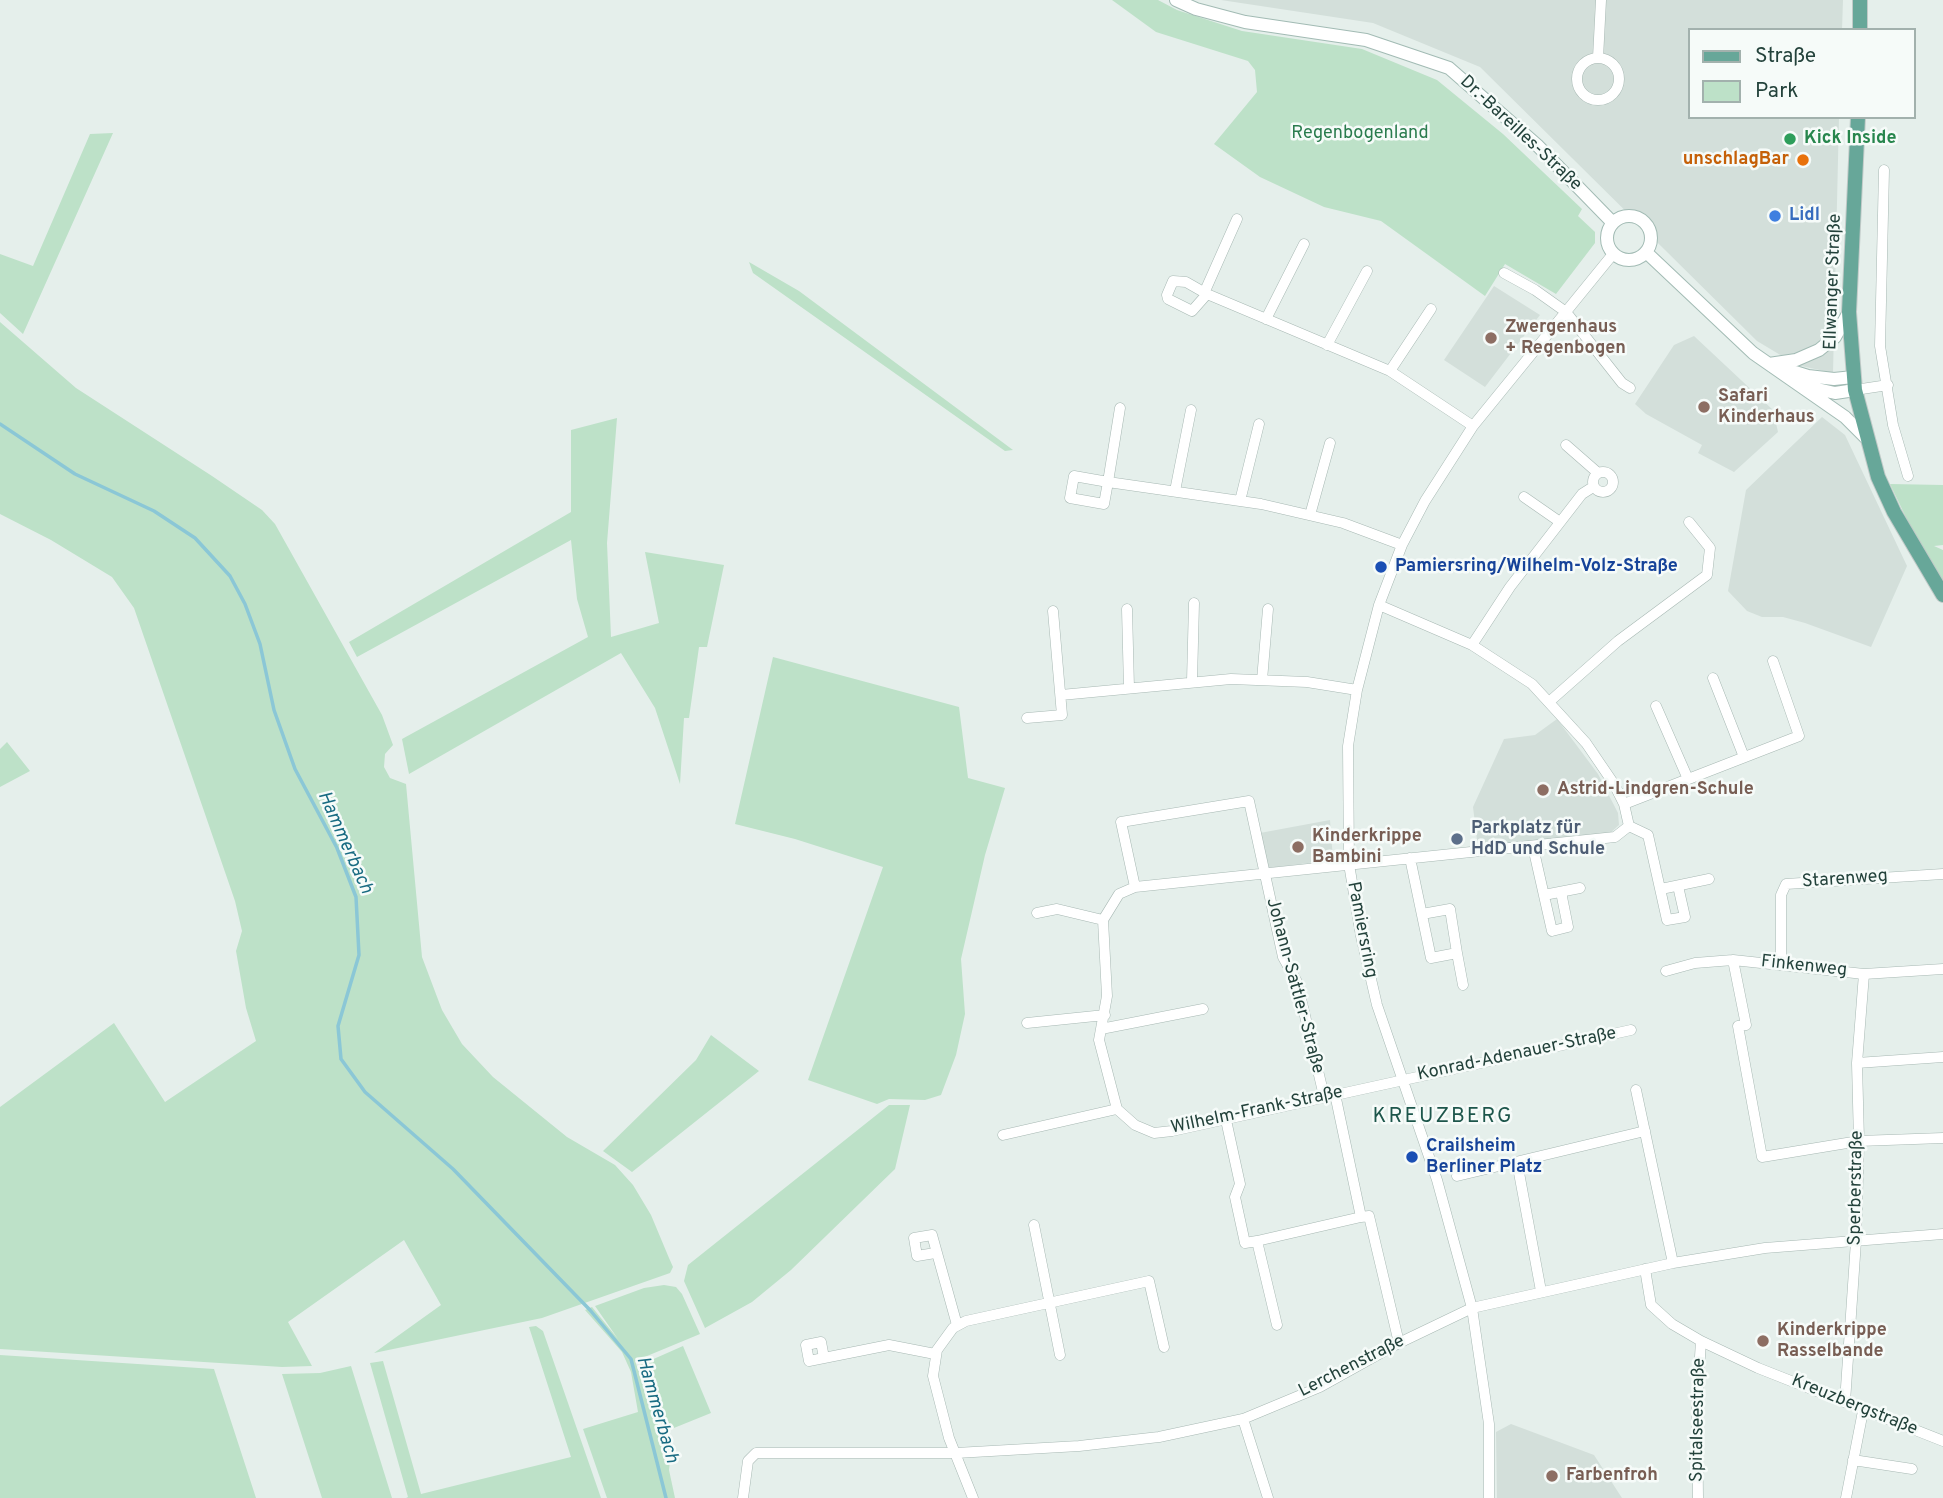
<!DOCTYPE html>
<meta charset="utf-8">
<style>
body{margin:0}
#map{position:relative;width:1943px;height:1498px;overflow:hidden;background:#e5efeb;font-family:Overpass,sans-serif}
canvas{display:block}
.legend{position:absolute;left:1688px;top:28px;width:228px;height:91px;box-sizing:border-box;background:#f6fbf9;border:2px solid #a2b1ad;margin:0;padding:9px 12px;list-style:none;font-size:21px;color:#23423b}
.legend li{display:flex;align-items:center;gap:14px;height:35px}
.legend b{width:35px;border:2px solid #a2b1ad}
</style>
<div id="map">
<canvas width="1943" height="1498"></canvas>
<ul class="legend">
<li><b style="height:9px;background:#67a799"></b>Straße</li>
<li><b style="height:19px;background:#bde1c8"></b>Park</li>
</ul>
</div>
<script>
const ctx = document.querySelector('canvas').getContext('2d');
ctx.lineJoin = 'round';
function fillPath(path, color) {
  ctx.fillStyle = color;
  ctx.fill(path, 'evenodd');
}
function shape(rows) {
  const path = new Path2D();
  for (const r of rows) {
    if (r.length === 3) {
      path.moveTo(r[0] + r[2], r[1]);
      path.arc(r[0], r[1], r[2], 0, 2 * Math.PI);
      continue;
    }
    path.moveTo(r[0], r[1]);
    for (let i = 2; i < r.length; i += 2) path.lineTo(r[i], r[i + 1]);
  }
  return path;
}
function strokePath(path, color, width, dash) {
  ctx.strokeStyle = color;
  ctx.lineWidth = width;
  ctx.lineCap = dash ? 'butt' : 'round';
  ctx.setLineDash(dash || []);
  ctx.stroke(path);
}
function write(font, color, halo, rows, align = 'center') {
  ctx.font = font + ' Overpass,sans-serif';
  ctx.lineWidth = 5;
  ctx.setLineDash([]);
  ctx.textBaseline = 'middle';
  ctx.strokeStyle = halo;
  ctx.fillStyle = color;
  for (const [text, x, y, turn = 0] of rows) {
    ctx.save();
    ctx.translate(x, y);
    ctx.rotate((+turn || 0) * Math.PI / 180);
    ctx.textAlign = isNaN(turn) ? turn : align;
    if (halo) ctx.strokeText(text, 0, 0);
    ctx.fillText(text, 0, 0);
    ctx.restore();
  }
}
fillPath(shape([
 [1221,0,1843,0,1842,30,1689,30,1689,117,1839,117,1833,373,1797,365,1757,341,1480,67,1373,23],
 [1494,286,1540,315,1485,387,1444,360],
 [1694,336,1773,410,1778,432,1734,472,1698,453,1702,445,1646,414,1635,404,1674,345],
 [1822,417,1845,435,1907,566,1871,647,1805,623,1783,617,1762,617,1747,611,1728,591,1746,490],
 [1557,719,1598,774,1618,813,1619,825,1609,834,1478,848,1473,807,1504,739,1535,735],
 [1330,820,1333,860,1268,868,1260,833],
 [1511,1424,1594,1455,1622,1498,1497,1498,1496,1432]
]), '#d3dfda');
fillPath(shape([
 [1112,0,1158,0,1177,10,1242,31,1362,49,1437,80,1503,134,1582,209,1578,216,1595,232,1595,243,1556,294,1505,264,1485,296,1381,221,1324,207,1260,177,1214,144,1257,92,1255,70,1248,61,1156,32],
 [113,133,23,334,0,313,0,254,33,266,90,134],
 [749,262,799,291,1013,450,1005,451,753,273],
 [0,322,76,388,212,476,262,510,275,524,382,715,393,745,385,754,384,767,390,778,406,784,422,957,442,1010,462,1044,493,1077,567,1137,615,1165,633,1185,651,1215,669,1258,673,1267,670,1273,542,1318,374,1353,441,1305,404,1240,288,1322,312,1366,282,1367,0,1349,0,1107,114,1023,165,1102,256,1041,246,1008,236,951,242,931,235,901,134,608,112,577,51,540,0,514],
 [617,418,607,543,611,637,659,623,645,552,724,565,707,647,699,647,689,718,684,718,680,784,655,708,621,653,409,774,402,739,588,637,577,599,571,540,357,657,349,642,571,512,571,430],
 [1890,484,1943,485,1943,545,1934,546,1943,550,1943,582,1913,532],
 [773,657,959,707,968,778,1005,788,985,855,961,959,965,1014,956,1055,941,1095,925,1100,889,1099,877,1104,808,1080,883,867,795,839,735,824],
 [7,742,30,771,0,787,0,749],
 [711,1035,759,1071,632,1172,603,1151,696,1060],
 [889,1105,910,1105,895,1169,791,1270,752,1302,705,1328,684,1281,688,1265],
 [664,1285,676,1287,682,1294,700,1334,635,1361,661,1433,672,1442,669,1470,675,1498,607,1498,583,1429,638,1412,631,1372,622,1352,585,1310,592,1307,618,1339,595,1306,644,1288],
 [536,1326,543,1331,601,1498,406,1498,408,1497,370,1363,383,1361,421,1494,571,1457,529,1327],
 [683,1346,711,1413,664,1432,640,1365],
 [0,1355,214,1369,256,1498,0,1498],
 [351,1366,392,1498,322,1498,282,1374,320,1373]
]), '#bde1c8');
strokePath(shape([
 [0,424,75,474,154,511,195,538,230,576,245,604,260,644,274,710,295,769,337,848,356,897,359,955,338,1026,341,1059,365,1092,453,1169,590,1310,631,1359,666,1498]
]), '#8bc7d6', 3.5);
const minor = shape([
 [1598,79,21],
 [1598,58,1601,0],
 [1884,170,1880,346,1893,425,1908,476],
 [1504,273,1535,290,1566,312,1622,383,1630,388],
 [1205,291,1237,219],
 [1207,294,1192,311,1168,299,1167,295,1173,281,1186,282,1207,294,1390,371,1473,426],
 [1266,319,1304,244],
 [1327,345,1367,271],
 [1390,371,1431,309],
 [1855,390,1888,385],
 [1120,408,1108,482,1104,504,1070,498,1074,476,1108,482,1261,504,1343,523,1402,545],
 [1566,445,1598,473],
 [1603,482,10],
 [1175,491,1191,410],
 [1524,497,1560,522],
 [1240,501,1259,424],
 [1310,515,1330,443],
 [1379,605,1472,645,1532,684,1586,743,1614,784,1624,804,1629,826,1615,837,1135,887,1119,894,1103,920,1107,996,1099,1040,1117,1109,1135,1125,1154,1133,1172,1131,1631,1030],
 [1127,609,1129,688],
 [1472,645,1510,587,1582,494,1593,487],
 [1713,678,1744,757],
 [1262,680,1268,609],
 [1192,681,1194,603],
 [1061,695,1231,679,1307,682,1357,690],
 [1549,702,1618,641,1707,575,1710,548,1689,522],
 [1656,706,1688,779],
 [1027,718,1062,715,1053,611],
 [1624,804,1799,736,1773,661],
 [1629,826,1648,835,1667,920,1685,917,1678,886],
 [1533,847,1552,931,1568,927,1561,892],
 [1410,858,1431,958,1457,953,1463,985],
 [1135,887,1121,822,1249,801,1283,957,1297,982,1324,1096],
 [1661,889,1709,879],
 [1544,895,1580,888],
 [1037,913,1057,909,1103,920],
 [1422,914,1450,909,1457,953],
 [1733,960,1746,1025,1738,1026,1762,1157,1859,1141,1943,1138],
 [1781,964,1781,895,1786,884,1943,874],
 [1666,971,1695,963,1733,960,1864,974,1943,969],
 [1027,1023,1105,1015],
 [1101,1029,1203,1009],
 [1857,1063,1943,1057],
 [1636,1090,1673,1263],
 [1335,1094,1361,1217,1369,1216,1399,1343],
 [1226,1120,1240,1184,1235,1197,1245,1243,1257,1241,1277,1325],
 [1003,1135,1117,1109],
 [1517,1162,1541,1291],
 [1457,1176,1645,1131],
 [1034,1225,1060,1355],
 [1257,1241,1361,1217],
 [935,1253,917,1256,914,1238,932,1235,957,1325],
 [1645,1269,1651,1305,1672,1324,1701,1341,1758,1368,1943,1441],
 [824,1358,821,1342,806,1345,809,1361,889,1345,935,1354],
 [1845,1402,1856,1241,1859,1141,1857,1063,1864,974],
 [1243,1419,1268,1498],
 [1853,1460,1912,1469],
 [743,1498,748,1461,756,1453,956,1453,1079,1446,1159,1437,1243,1419,1320,1387,1399,1343,1472,1308,1673,1263,1765,1248,1943,1234],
 [973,1498,949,1438,933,1376,937,1350,953,1328,966,1321,1149,1281,1164,1347],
 [1489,1498,1489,1424,1472,1308,1437,1180,1377,1005,1361,936,1349,864,1348,746,1357,690,1379,605,1402,545,1425,501,1473,426,1613,254],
 [1698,1498,1697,1403,1701,1341],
 [1846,1498,1863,1411]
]);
const secondary = shape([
 [1176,0,1196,9,1245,22,1366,40,1449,68,1537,145,1613,223],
 [1629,238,22],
 [1647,253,1753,353,1845,417,1865,437],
 [1769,364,1796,360,1819,350,1835,337,1849,312],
 [1779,367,1808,376,1834,379,1853,377],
 [1804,386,1835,393,1855,390]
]);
const primary = shape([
 [1860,30,1860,0],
 [1858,117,1849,312,1855,390,1878,477,1894,512,1943,595]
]);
strokePath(minor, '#a7b8b3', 11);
strokePath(secondary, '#a2bbb4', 14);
strokePath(primary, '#c1cac8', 16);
strokePath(minor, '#fff', 10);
strokePath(secondary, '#fff', 12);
strokePath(primary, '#67a799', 14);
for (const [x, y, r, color] of [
 [1790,139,7,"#2e9e5b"],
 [1803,160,7,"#e8710a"],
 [1775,216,7,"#3f7fe0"],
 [1491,338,7,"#8d6e63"],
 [1704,407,7,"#8d6e63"],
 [1381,567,7,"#1a4fb4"],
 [1543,790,7,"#8d6e63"],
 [1457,839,7,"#5c6f8a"],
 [1298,847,7,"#8d6e63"],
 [1412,1157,7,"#1a4fb4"],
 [1763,1341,7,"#8d6e63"],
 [1552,1476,7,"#8d6e63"]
]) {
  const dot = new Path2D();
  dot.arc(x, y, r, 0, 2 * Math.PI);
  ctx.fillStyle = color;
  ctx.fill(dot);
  strokePath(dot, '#f6fbf9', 2.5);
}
write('18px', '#2a7c4e', '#f6fbf9', [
 ["Regenbogenland",1360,134]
]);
write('18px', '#23423b', '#f6fbf9', [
 ["Dr.-Bareilles-Straße",1520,134,43],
 ["Ellwanger Straße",1834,282,-88],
 ["Starenweg",1845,880,-4],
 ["Pamiersring",1361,930,79],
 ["Finkenweg",1804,967,6],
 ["Johann-Sattler-Straße",1294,986,75],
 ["Konrad-Adenauer-Straße",1517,1055,-12],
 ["Wilhelm-Frank-Straße",1257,1111,-12],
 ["Sperberstraße",1857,1188,-89],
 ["Lerchenstraße",1352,1367,-27],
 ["Kreuzbergstraße",1854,1406,22],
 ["Spitalseestraße",1699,1420,-89]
]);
write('bold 18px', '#27864d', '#f6fbf9', [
 ["Kick Inside",1804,139]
], 'left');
write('bold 18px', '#c56008', '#f6fbf9', [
 ["unschlagBar",1789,160]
], 'right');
write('bold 18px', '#366cbe', '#f6fbf9', [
 ["Lidl",1789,216]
], 'left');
write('bold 18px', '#785e54', '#f6fbf9', [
 ["Zwergenhaus",1505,328],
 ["+ Regenbogen",1505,349],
 ["Safari",1718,397],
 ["Kinderhaus",1718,418],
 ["Astrid-Lindgren-Schule",1557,790],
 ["Kinderkrippe",1312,837],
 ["Bambini",1312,858],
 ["Kinderkrippe",1777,1331],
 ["Rasselbande",1777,1352],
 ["Farbenfroh",1566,1476]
], 'left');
write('bold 18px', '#164399', '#f6fbf9', [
 ["Pamiersring/Wilhelm-Volz-Straße",1395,567],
 ["Crailsheim",1426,1147],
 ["Berliner Platz",1426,1168]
], 'left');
write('bold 18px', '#4e5e75', '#f6fbf9', [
 ["Parkplatz für",1471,829],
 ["HdD und Schule",1471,850]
], 'left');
write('italic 19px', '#186b82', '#f6fbf9', [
 ["Hammerbach",344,843,66],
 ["Hammerbach",656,1410,74]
]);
ctx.letterSpacing = '2px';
write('21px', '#1d564b', '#f6fbf9', [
 ["KREUZBERG",1443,1118]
]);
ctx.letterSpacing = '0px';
</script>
